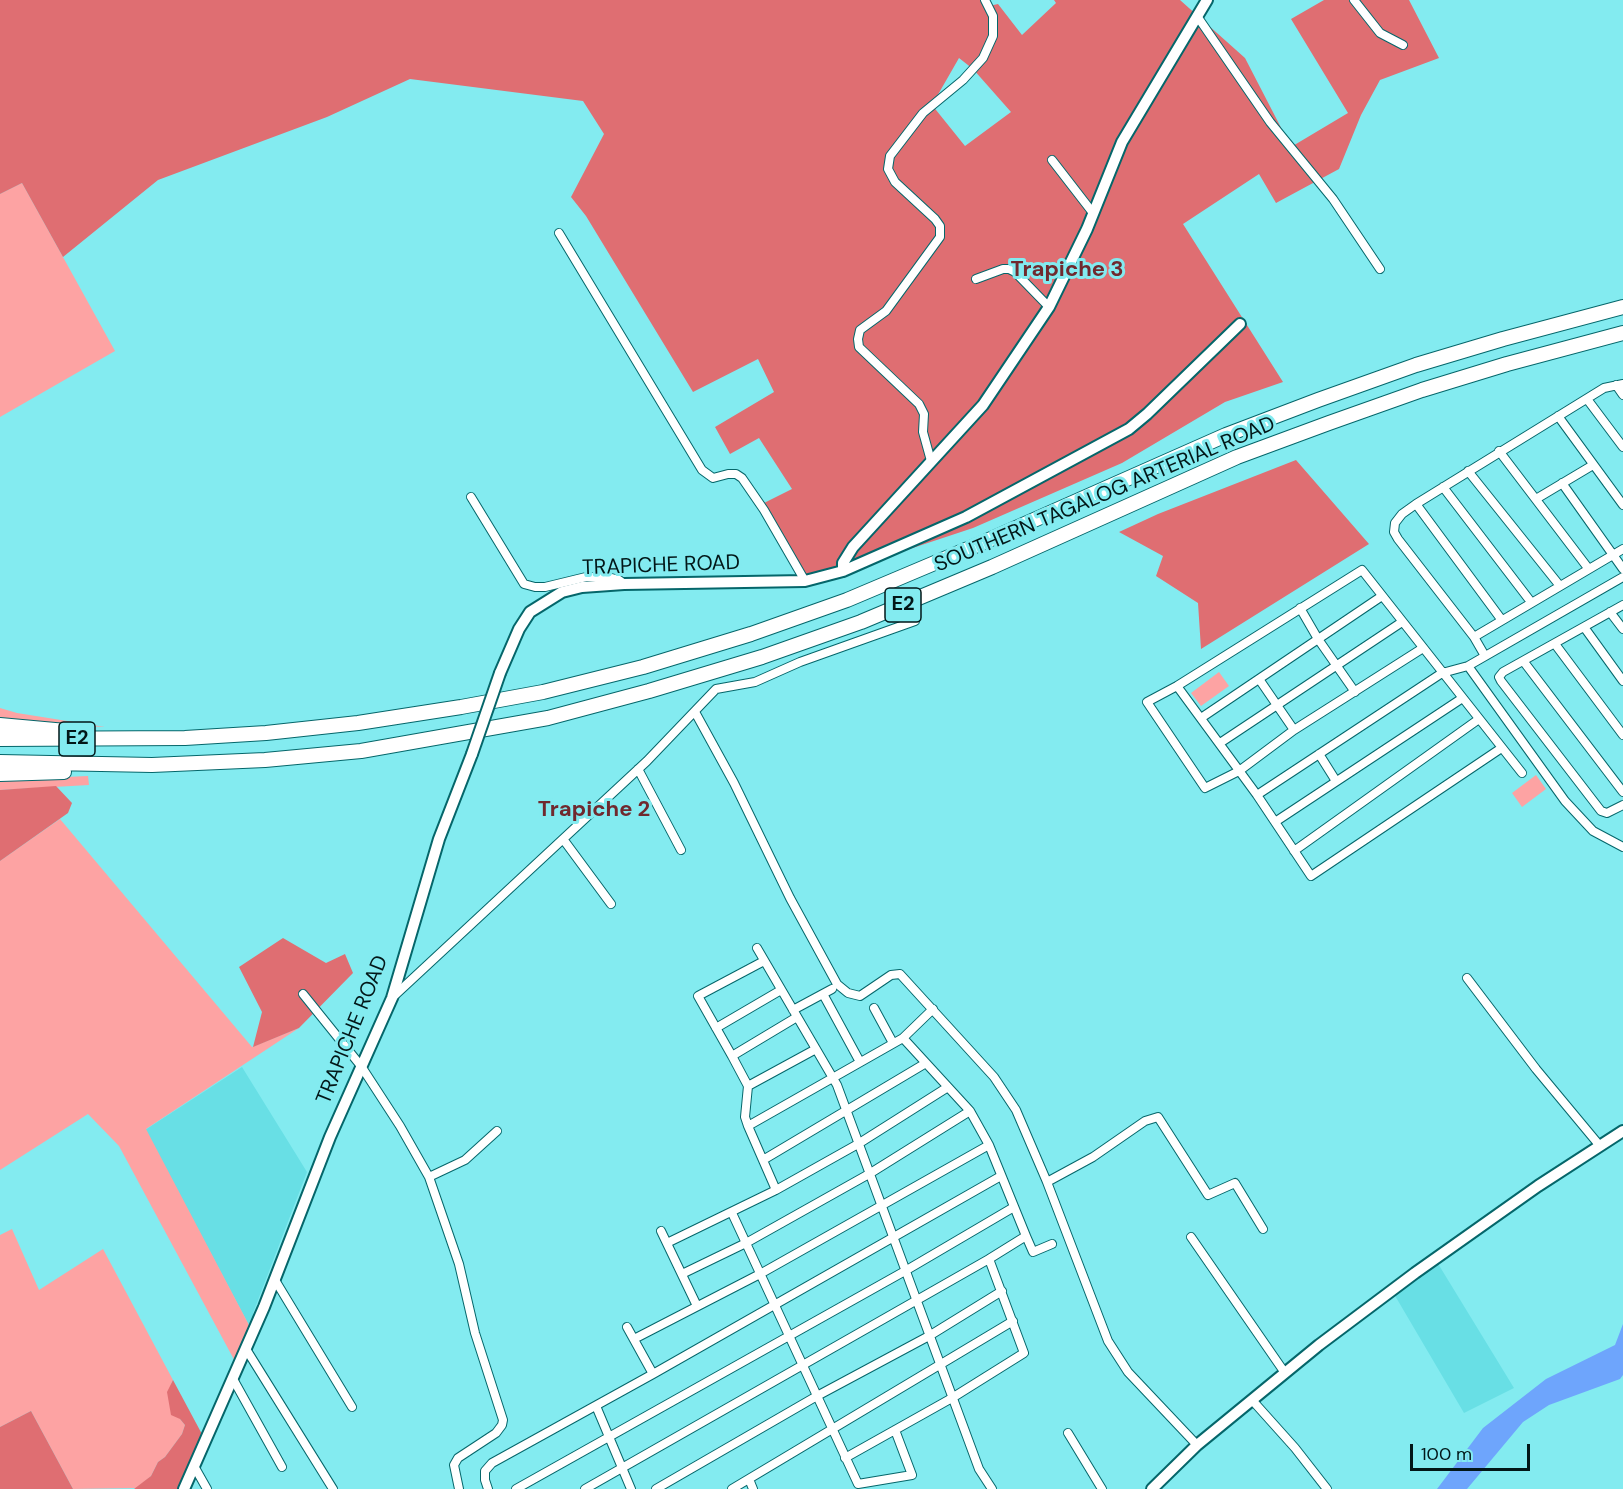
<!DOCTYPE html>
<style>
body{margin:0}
#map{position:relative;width:1623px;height:1489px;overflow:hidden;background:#83ebf0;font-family:"DM Sans",sans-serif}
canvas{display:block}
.scale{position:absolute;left:1410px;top:1444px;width:120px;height:27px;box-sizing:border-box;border:3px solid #021718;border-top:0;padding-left:8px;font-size:18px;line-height:21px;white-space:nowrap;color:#021718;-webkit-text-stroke:4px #83ebf0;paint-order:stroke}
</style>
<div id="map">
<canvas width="1623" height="1489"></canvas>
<div class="scale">100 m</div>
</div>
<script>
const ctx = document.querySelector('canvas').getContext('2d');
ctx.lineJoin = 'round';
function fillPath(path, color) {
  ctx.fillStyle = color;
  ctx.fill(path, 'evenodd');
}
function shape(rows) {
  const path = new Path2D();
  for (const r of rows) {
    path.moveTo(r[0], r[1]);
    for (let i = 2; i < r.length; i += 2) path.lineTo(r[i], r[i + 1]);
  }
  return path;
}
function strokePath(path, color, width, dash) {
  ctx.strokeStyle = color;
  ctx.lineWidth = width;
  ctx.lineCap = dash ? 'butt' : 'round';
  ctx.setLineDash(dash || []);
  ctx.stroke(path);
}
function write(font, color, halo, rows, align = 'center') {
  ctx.font = font + ' "DM Sans",sans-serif';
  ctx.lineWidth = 6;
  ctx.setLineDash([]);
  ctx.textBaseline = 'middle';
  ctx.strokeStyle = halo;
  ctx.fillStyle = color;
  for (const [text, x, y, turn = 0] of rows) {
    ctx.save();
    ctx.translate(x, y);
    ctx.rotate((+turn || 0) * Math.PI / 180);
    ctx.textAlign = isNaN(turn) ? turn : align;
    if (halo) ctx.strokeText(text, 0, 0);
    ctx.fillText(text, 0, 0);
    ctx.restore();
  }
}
fillPath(shape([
 [242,1067,307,1172,253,1313,255,1319,250,1327,145,1130],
 [1437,1262,1514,1388,1464,1413,1394,1294]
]), '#68dfe5');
fillPath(shape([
 [22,183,115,351,0,417,0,194],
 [1219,672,1229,686,1201,706,1191,693],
 [0,708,17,713,105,727,0,722],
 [1536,775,1546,789,1522,807,1512,793],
 [88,776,89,785,0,790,0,780],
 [60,819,252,1047,299,1028,146,1129,249,1325,252,1336,238,1367,119,1146,88,1114,0,1170,0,861],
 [12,1229,39,1290,103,1249,173,1380,171,1384,180,1419,185,1425,182,1434,165,1457,158,1462,151,1476,137,1488,73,1489,31,1411,0,1427,0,1235]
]), '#fda3a3');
fillPath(shape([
 [0,0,988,0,989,6,998,4,1022,35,1056,3,1054,0,1180,0,1245,58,1291,147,1348,113,1291,19,1324,0,1409,0,1439,58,1380,80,1361,115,1339,169,1276,203,1259,174,1183,224,1283,382,1225,402,1122,463,973,528,843,571,805,581,760,505,792,489,759,438,730,454,715,427,774,392,758,359,693,392,586,216,571,197,604,134,583,101,410,79,327,117,158,180,63,257,22,183,0,194],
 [959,58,973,69,1011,112,965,146,932,105],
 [1296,460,1369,544,1201,649,1198,603,1156,576,1163,556,1119,532,1158,514],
 [56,786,72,803,68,813,0,861,0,790],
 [283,938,326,963,345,954,353,973,299,1028,253,1047,262,1012,239,967],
 [173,1380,203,1436,180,1489,134,1489,151,1476,158,1462,165,1457,182,1434,185,1425,180,1419,171,1415,167,1392],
 [31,1411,73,1489,0,1489,0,1427]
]), '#df6e72');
fillPath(shape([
 [1623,1324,1623,1375,1620,1379,1549,1405,1523,1422,1467,1489,1437,1489,1483,1428,1546,1379,1615,1345]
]), '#6ea5fc');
const street = shape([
 [1354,0,1380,33,1403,45],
 [1197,16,1270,122,1333,199,1380,269],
 [1052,160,1093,213],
 [559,233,702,470,713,478,728,474,736,474,742,478,764,510,805,581],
 [976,279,1003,269,1009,269,1015,272,1049,307],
 [1623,384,1604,388,1416,504,1402,514,1395,523,1394,532,1398,539,1474,637,1623,549],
 [1616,385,1623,395],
 [1587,399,1623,447],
 [1558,416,1623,505],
 [1499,451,1588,568],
 [931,461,923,432,924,414,919,404,859,347,858,339,860,330,886,311,940,237,940,226,935,219,895,182,888,169,890,156,923,113,963,80,983,58,993,36,993,16,985,0],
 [1468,471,1560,586],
 [1562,483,1623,569],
 [1443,487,1531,602],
 [471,497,524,584,535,587,545,587,586,577,607,577,619,580,623,583],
 [1536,499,1593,465],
 [1416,504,1501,619],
 [1623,605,1503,672,1499,677,1501,681,1601,811,1607,813,1623,805],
 [1300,608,1318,639,1355,692],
 [1610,612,1623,629],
 [1584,627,1623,681],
 [1474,637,1485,656],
 [1555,644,1623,735],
 [1524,662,1623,792],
 [1468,666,1565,801,1593,831,1623,847],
 [1259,679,1294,730,1239,771,1205,788,1147,702,1177,686,1362,570,1522,773],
 [1177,686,1257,795,1311,876,1500,749],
 [695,712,734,783,790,898,837,984,848,993,860,996,891,975,900,974,994,1077,1016,1110,1047,1182,1108,1341,1128,1372,1197,1445],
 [1201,718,1382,596],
 [1294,730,1423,648],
 [1220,743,1402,622],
 [1319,754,1336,781],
 [638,769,681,850],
 [1257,795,1442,673,1468,666,1623,577],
 [1275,822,1461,699],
 [563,839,611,904],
 [1294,851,1479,719],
 [757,948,837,1085,979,1469,992,1489],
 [1467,978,1536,1069,1600,1146],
 [303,994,361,1066,400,1126,429,1177,459,1264,475,1333,503,1420,502,1425,496,1433,458,1458,454,1465,459,1489],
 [823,994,860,1062],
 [394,996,647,761,716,689,755,682,800,662,915,621],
 [874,1008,893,1043],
 [793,1010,832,989],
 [716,1028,781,990],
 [903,1038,933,1009],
 [732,1056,698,996,764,961],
 [748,1086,816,1049],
 [748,1126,745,1117,748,1086,732,1056,797,1017],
 [763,1160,926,1063],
 [429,1177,465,1160,497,1131],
 [1047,1182,1093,1157,1145,1121,1158,1117,1208,1195,1235,1183,1263,1229],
 [776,1190,858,1144,948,1087],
 [732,1213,858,1484,912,1475,895,1430],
 [661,1231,697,1306],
 [1026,1236,1033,1252,1052,1244],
 [1191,1237,1285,1373],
 [667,1243,776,1190,748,1126,903,1038,970,1111,989,1145,1026,1236,989,1259,1024,1353,952,1398,845,1458],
 [682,1274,746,1243,869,1174,970,1111],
 [275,1280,352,1407],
 [627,1327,653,1374],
 [634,1339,760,1274,989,1145],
 [246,1349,333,1489],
 [233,1379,282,1467],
 [1252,1400,1295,1448,1327,1489],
 [596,1406,631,1489],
 [1068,1433,1102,1489],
 [194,1466,207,1489],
 [749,1479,753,1489],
 [488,1489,485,1480,485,1471,492,1463,653,1374,1001,1176],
 [516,1489,905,1271,1014,1207],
 [585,1489,989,1259],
 [656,1489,817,1396,929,1336,1002,1291],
 [732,1489,1013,1321]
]);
const secondary = shape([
 [843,571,966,517,1129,429,1147,414,1240,324],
 [500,673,519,629,530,612,562,592,582,587,624,584,805,581,843,571,843,563,853,547,983,405,1049,307,1087,229,1122,142,1207,0],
 [184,1489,264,1307,330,1137,392,998,439,839,472,754],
 [1152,1489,1197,1445,1319,1345,1415,1273,1538,1186,1623,1131]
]);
const highway = shape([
 [0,725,66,731],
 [0,739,185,738,266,733,358,723,461,707,543,692,643,667,751,634,847,600,982,543,1226,435,1318,400,1416,365,1503,339,1623,307],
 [0,762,152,765,265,760,361,751,548,718,649,691,762,657,861,622,992,567,1237,457,1329,423,1422,390,1507,364,1623,333],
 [0,774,64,772]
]);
strokePath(street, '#05666a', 10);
strokePath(secondary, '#05666a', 14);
strokePath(highway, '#05666a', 16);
strokePath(street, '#fff', 8);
strokePath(secondary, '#fff', 10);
strokePath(highway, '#fff', 14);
const secondaryBridge = shape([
 [472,754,500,673]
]);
strokePath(secondaryBridge, '#05666a', 14, []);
strokePath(secondaryBridge, '#fff', 10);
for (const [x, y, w] of [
 [903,605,36],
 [77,739,36]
]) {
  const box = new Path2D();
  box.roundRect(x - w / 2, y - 17, w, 34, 4.5);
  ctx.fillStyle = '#83ebf0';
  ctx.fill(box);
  strokePath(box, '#021718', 1.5);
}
write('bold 20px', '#021718', null, [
 ["E2",903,605],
 ["E2",77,739]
]);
write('21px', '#021718', '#83ebf0', [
 ["SOUTHERN TAGALOG ARTERIAL ROAD",1105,495,-23],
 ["TRAPICHE ROAD",661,566,-2],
 ["TRAPICHE ROAD",353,1030,-68]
]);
write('bold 22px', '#70292e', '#83ebf0', [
 ["Trapiche 3",1067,270],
 ["Trapiche 2",594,810]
]);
</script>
